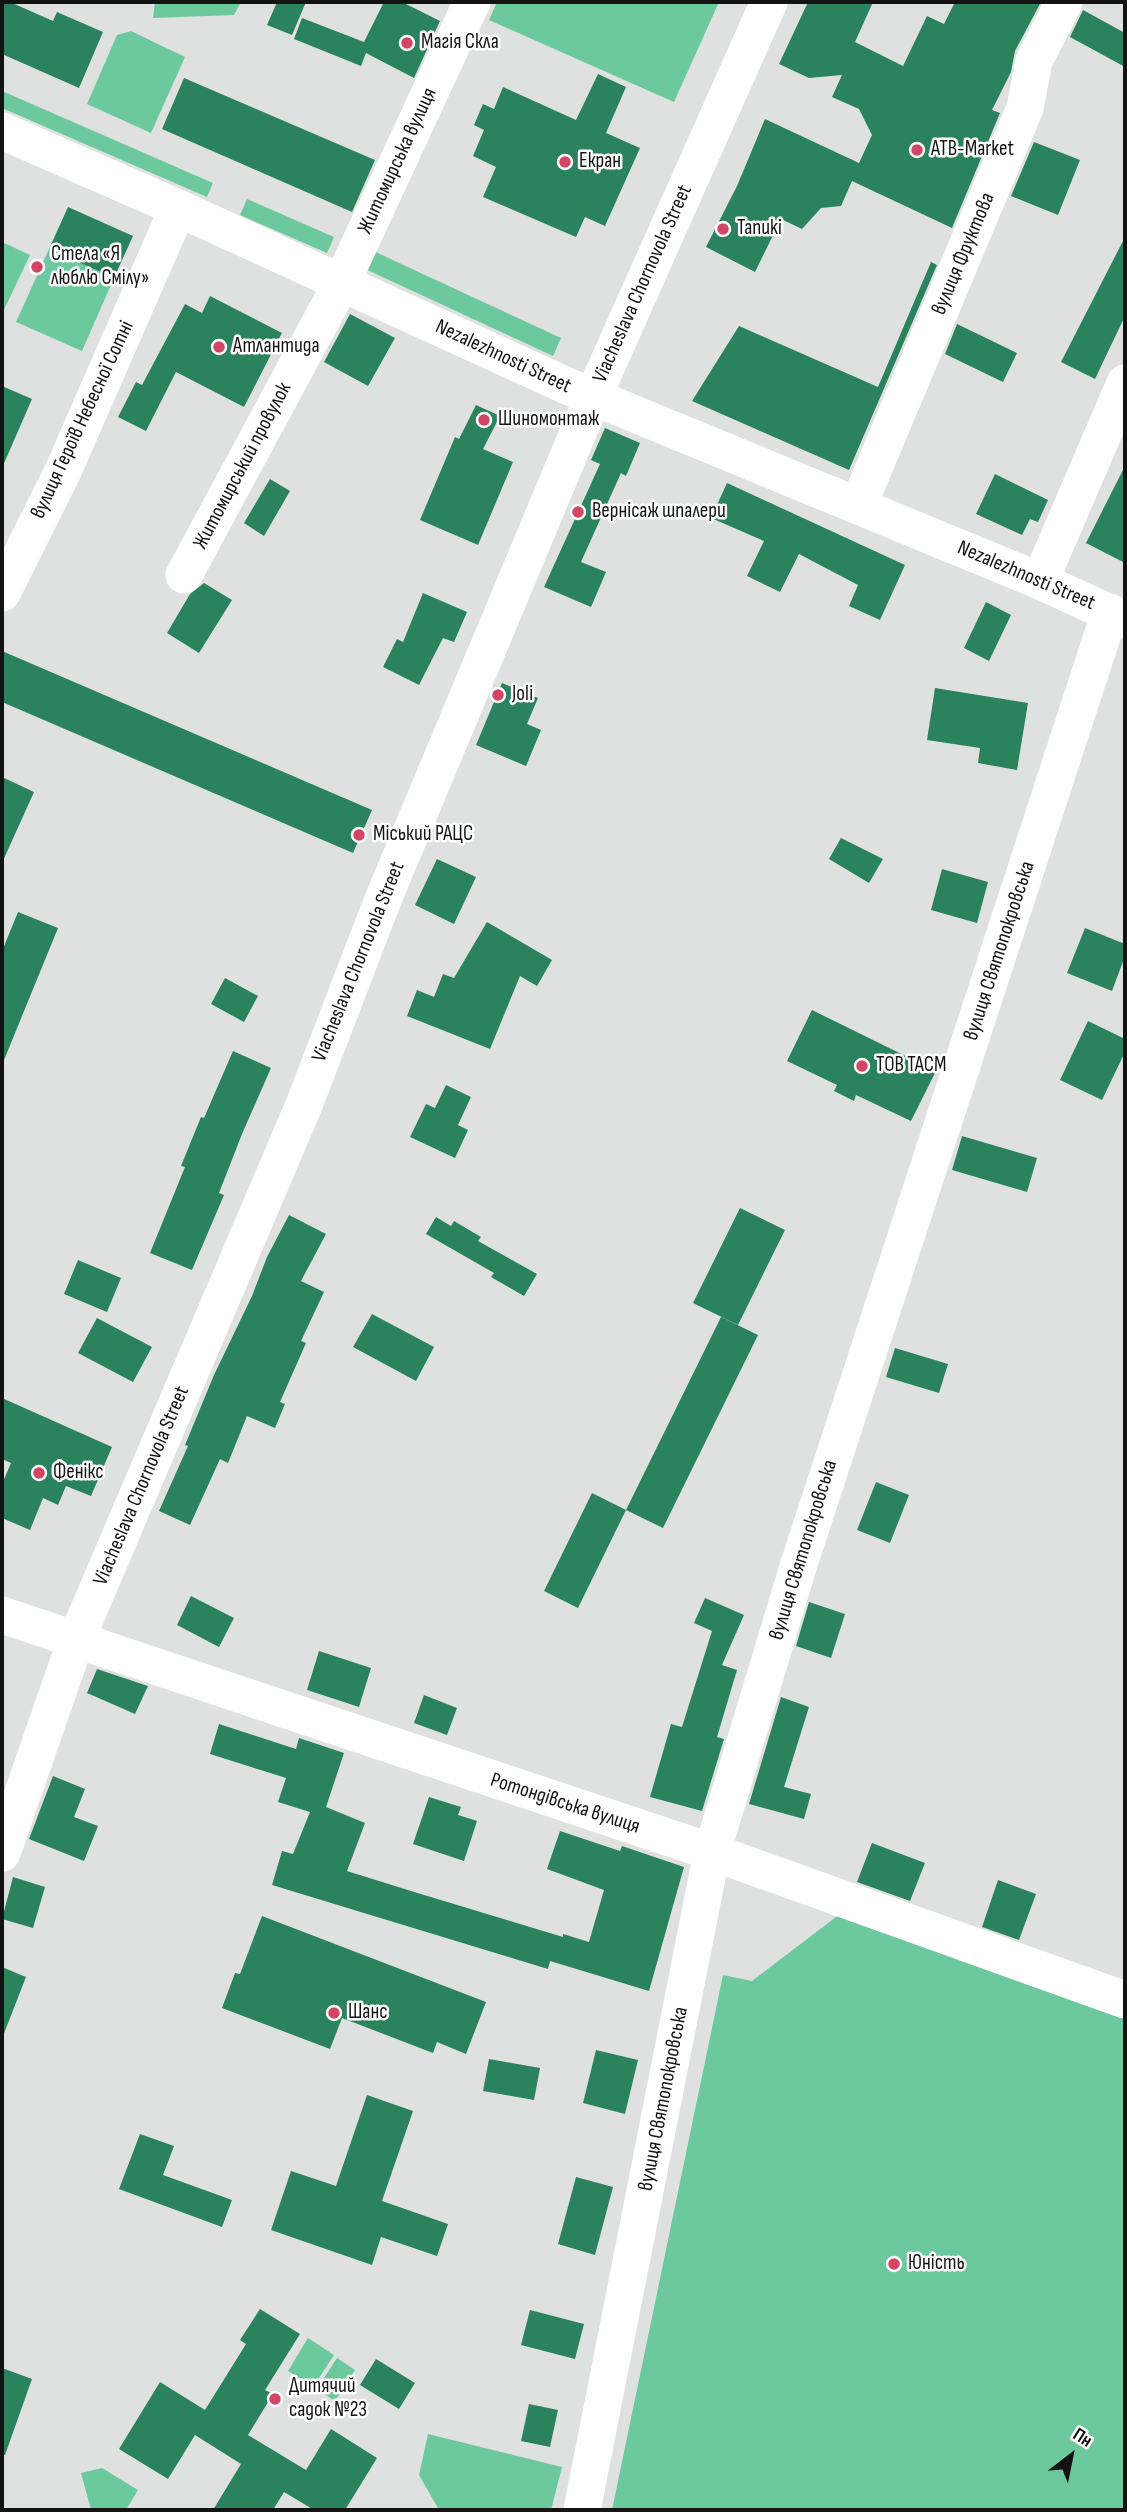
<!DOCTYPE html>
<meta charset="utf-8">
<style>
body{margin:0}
#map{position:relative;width:1127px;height:2512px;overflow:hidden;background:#dee1df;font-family:"Sofia Sans Condensed",sans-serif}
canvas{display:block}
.frame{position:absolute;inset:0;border:4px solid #121312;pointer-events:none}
.north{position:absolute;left:1036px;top:2421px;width:70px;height:70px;-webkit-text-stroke:5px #fff;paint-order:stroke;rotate:32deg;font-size:19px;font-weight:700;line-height:28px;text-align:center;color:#121312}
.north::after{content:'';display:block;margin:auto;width:24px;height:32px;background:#121312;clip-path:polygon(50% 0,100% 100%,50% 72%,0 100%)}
</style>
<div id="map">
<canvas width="1127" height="2512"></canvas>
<div class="frame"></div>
<div class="north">Пн</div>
</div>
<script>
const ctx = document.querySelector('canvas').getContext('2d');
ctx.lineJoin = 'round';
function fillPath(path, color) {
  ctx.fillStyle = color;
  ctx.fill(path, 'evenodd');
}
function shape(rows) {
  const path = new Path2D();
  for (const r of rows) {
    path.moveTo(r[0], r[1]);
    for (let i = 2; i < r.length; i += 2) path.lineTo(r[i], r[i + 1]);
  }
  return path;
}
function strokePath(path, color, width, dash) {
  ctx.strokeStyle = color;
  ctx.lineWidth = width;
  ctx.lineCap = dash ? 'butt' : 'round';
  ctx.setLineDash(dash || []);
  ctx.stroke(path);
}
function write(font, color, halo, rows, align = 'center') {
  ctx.font = font + ' "Sofia Sans Condensed",sans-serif';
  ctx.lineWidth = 5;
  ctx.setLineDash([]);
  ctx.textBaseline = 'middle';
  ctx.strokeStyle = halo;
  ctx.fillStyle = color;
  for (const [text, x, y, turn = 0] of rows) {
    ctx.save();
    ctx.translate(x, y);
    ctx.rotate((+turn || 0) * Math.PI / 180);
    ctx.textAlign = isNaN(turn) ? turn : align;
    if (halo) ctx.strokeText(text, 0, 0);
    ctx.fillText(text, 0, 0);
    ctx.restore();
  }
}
fillPath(shape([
 [155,2,241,2,234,15,153,18],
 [497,2,719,2,674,102,489,20],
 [131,31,185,57,151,133,87,104,117,35],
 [2,91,213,183,207,197,2,108],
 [247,199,334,237,327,253,240,215],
 [2,242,30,255,2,314],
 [49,249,114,278,82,351,16,322],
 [369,249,561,338,553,356,361,267],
 [840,1914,1125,2017,1125,2510,612,2510,723,1975,752,1981],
 [308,2338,334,2355,313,2387,288,2371],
 [337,2358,355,2370,335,2401,317,2389],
 [428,2434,562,2467,551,2510,439,2510,419,2475],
 [102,2468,138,2490,126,2510,91,2510,81,2473]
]), '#6cc99d');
fillPath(shape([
 [2,2,10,2,53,21,57,12,103,32,79,88,2,54],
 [277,2,306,2,292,35,267,25],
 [384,2,402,2,440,21,414,78,366,53,361,66,294,39,302,18,364,42],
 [808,2,873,2,855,42,903,66,927,16,944,24,955,2,1041,2,1015,51,1011,72,992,110,1000,113,952,228,852,181,841,206,821,208,802,229,781,219,755,272,706,247,737,186,765,119,859,163,872,135,859,109,832,97,842,75,809,78,779,64],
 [1083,10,1125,33,1125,67,1070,37],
 [598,74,626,87,606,133,640,148,605,226,585,217,576,237,483,197,496,167,473,156,484,130,474,125,483,104,494,109,503,87,576,120],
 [184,78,375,160,352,212,162,129],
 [1034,142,1080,160,1058,215,1011,196],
 [68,207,133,236,114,278,49,249],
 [1125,237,1125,316,1095,379,1061,362],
 [931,262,937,265,849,470,692,401,739,326,878,387],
 [210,296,282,333,244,407,176,372,146,431,118,417,136,382,142,385,185,304,202,313],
 [350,314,395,338,368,386,324,362],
 [957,324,1017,353,1003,382,945,354],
 [2,386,32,399,2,468],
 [476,405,500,416,483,449,513,462,478,545,420,520,455,437,459,439],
 [605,428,640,443,626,476,621,473,581,562,606,572,591,607,544,587,600,464,591,460],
 [1125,466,1125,563,1086,543],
 [995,474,1048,500,1038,522,1030,519,1022,535,976,514],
 [270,479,290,491,264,536,244,523],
 [727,483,905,565,880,620,849,606,858,585,799,554,780,592,747,576,764,541,711,518],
 [204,583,232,600,199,653,167,633,190,594],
 [423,593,467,612,454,642,443,638,419,685,383,667,397,639,403,642],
 [986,602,1011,615,989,661,964,648],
 [2,651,372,810,353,853,2,702],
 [502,683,538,698,527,724,541,730,526,766,476,745],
 [935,688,1028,703,1017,770,978,763,980,748,927,740],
 [2,777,34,792,2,863],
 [841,838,883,859,869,883,829,859],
 [437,859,476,877,454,924,415,905],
 [942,869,988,882,977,923,931,910],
 [18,912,58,928,2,1065,2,951],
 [487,922,552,960,537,986,520,976,490,1049,407,1016,417,990,434,997,443,974,454,978],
 [1085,928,1125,944,1125,956,1112,991,1067,973],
 [225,978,258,996,244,1022,211,1004],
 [812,1010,936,1071,911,1121,856,1095,854,1101,834,1091,837,1085,787,1061],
 [1088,1021,1125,1039,1125,1052,1102,1100,1060,1080],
 [233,1051,271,1068,242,1134,219,1193,224,1195,192,1270,150,1253,185,1167,181,1166,201,1117,204,1118],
 [446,1085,471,1097,458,1125,468,1130,455,1158,410,1137,426,1104,435,1108],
 [962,1136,1037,1158,1027,1192,952,1170],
 [740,1208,785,1230,738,1325,693,1303],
 [289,1215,326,1234,301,1281,324,1292,301,1341,306,1343,280,1402,285,1404,275,1428,247,1416,228,1463,220,1459,190,1525,159,1511,188,1446,185,1445,214,1375,252,1296,267,1257],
 [436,1217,451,1226,454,1221,481,1237,478,1241,537,1274,524,1296,491,1277,494,1273,426,1234],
 [78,1260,121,1278,107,1312,64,1294],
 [372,1314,434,1347,416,1381,353,1347],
 [721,1317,758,1335,663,1528,626,1510],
 [97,1318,152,1347,133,1382,78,1353],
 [895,1348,948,1364,939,1393,886,1377],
 [2,1398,112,1447,91,1496,66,1486,58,1505,43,1498,30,1530,2,1518,2,1484,11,1463,2,1459],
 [876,1482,909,1495,890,1543,857,1530],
 [592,1493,626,1510,578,1608,544,1591],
 [191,1596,234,1618,219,1647,177,1625],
 [705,1598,744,1615,722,1665,737,1670,717,1737,724,1739,702,1811,650,1797,671,1724,682,1727,712,1631,694,1623],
 [809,1602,845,1614,831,1658,796,1646],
 [319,1651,371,1668,359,1707,307,1690],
 [97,1669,148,1686,135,1714,87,1693],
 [424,1695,457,1708,447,1735,414,1723],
 [781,1697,809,1707,784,1787,811,1794,804,1819,749,1804],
 [219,1724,296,1749,299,1738,344,1753,326,1807,365,1823,347,1871,411,1891,563,1937,563,1934,589,1942,604,1890,547,1869,560,1831,620,1851,622,1846,684,1867,649,1991,550,1961,548,1969,272,1885,282,1851,293,1854,310,1812,278,1802,286,1778,210,1754],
 [53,1776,85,1789,74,1817,98,1826,84,1861,29,1839],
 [429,1797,461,1807,458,1815,477,1821,464,1861,413,1844],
 [872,1843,925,1863,910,1901,857,1882],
 [13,1877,45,1887,33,1928,2,1919],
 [998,1880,1036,1894,1019,1940,982,1927],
 [262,1916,486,2002,466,2054,437,2042,433,2053,342,2018,330,2049,222,2008,235,1973,240,1974],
 [2,1967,26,1977,3,2036,2,2035],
 [596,2050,638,2060,625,2114,583,2103],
 [489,2059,540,2068,534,2100,483,2091],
 [367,2095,413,2111,382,2201,448,2224,437,2256,381,2237,372,2265,271,2230,291,2171,336,2186],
 [140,2134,174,2146,163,2175,232,2200,222,2227,119,2189],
 [576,2177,613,2187,595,2255,558,2244],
 [260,2309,300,2334,265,2390,273,2394,248,2435,306,2470,331,2429,377,2458,345,2510,314,2510,284,2492,273,2510,213,2510,241,2464,195,2435,168,2479,119,2449,160,2382,205,2410,246,2344,240,2340],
 [530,2310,584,2324,575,2359,521,2345],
 [376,2359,415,2383,399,2409,360,2385],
 [2,2368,32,2379,5,2455,2,2455],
 [529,2404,558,2410,550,2447,521,2441]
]), '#2b835e');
strokePath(shape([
 [2,131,178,208,567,386,1040,581,1125,620],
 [858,506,1025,108,1034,61,1064,2],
 [184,575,342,282,472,2],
 [1040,581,1125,383],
 [2,593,63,471,178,208],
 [2,1615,712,1852,1125,2000],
 [2,1853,76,1640,304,1105,382,902,593,397,769,2],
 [582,2510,712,1852,798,1567,1110,612]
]), '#fff', 37);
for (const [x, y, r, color] of [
 [407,43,7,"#d44463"],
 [917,150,7,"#d44463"],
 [565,162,7,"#d44463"],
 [723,229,7,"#d44463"],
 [37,267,7,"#d44463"],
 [219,347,7,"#d44463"],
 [484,420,7,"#d44463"],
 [578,512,7,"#d44463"],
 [498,695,7,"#d44463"],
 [359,835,7,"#d44463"],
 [862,1066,7,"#d44463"],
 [39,1473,7,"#d44463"],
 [334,2013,7,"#d44463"],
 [894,2264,7,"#d44463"],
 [275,2399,7,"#d44463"]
]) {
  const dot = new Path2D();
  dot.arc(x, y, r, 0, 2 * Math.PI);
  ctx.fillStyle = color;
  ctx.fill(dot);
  strokePath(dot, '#fff', 2.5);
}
write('21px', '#121312', '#fff', [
 ["Магія Скла",421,43],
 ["ATB-Market",931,150],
 ["Екран",579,162],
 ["Tanuki",737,229],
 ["Стела «Я",51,255],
 ["люблю Смілу»",51,279],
 ["Атлантида",233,347],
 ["Шиномонтаж",498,420],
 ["Вернiсаж шпалери",592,512],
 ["Joli",512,695],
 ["Міський РАЦС",373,835],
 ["ТОВ ТАСМ",876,1066],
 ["Фенікс",53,1473],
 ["Шанс",348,2013],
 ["Юність",908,2264],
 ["Дитячий",289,2387],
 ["садок №23",289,2411]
], 'left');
write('21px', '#121312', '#fff', [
 ["Житомирська вулиця",398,161,-65],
 ["вулиця Фруктова",964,254,-67],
 ["Viacheslava Chornovola Street",643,284,-66],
 ["Nezalezhnosti Street",503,357,25],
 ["вулиця Героїв Небесної Сотні",83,420,-65],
 ["Житомирський провулок",243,466,-62],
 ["Nezalezhnosti Street",1026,576,23],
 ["вулиця Святопокровська",1000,951,-72],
 ["Viacheslava Chornovola Street",359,962,-68],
 ["Viacheslava Chornovola Street",142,1486,-67],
 ["вулиця Святопокровська",804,1550,-73],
 ["Ротондівська вулиця",565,1804,18],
 ["вулиця Святопокровська",664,2099,-79]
]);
</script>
